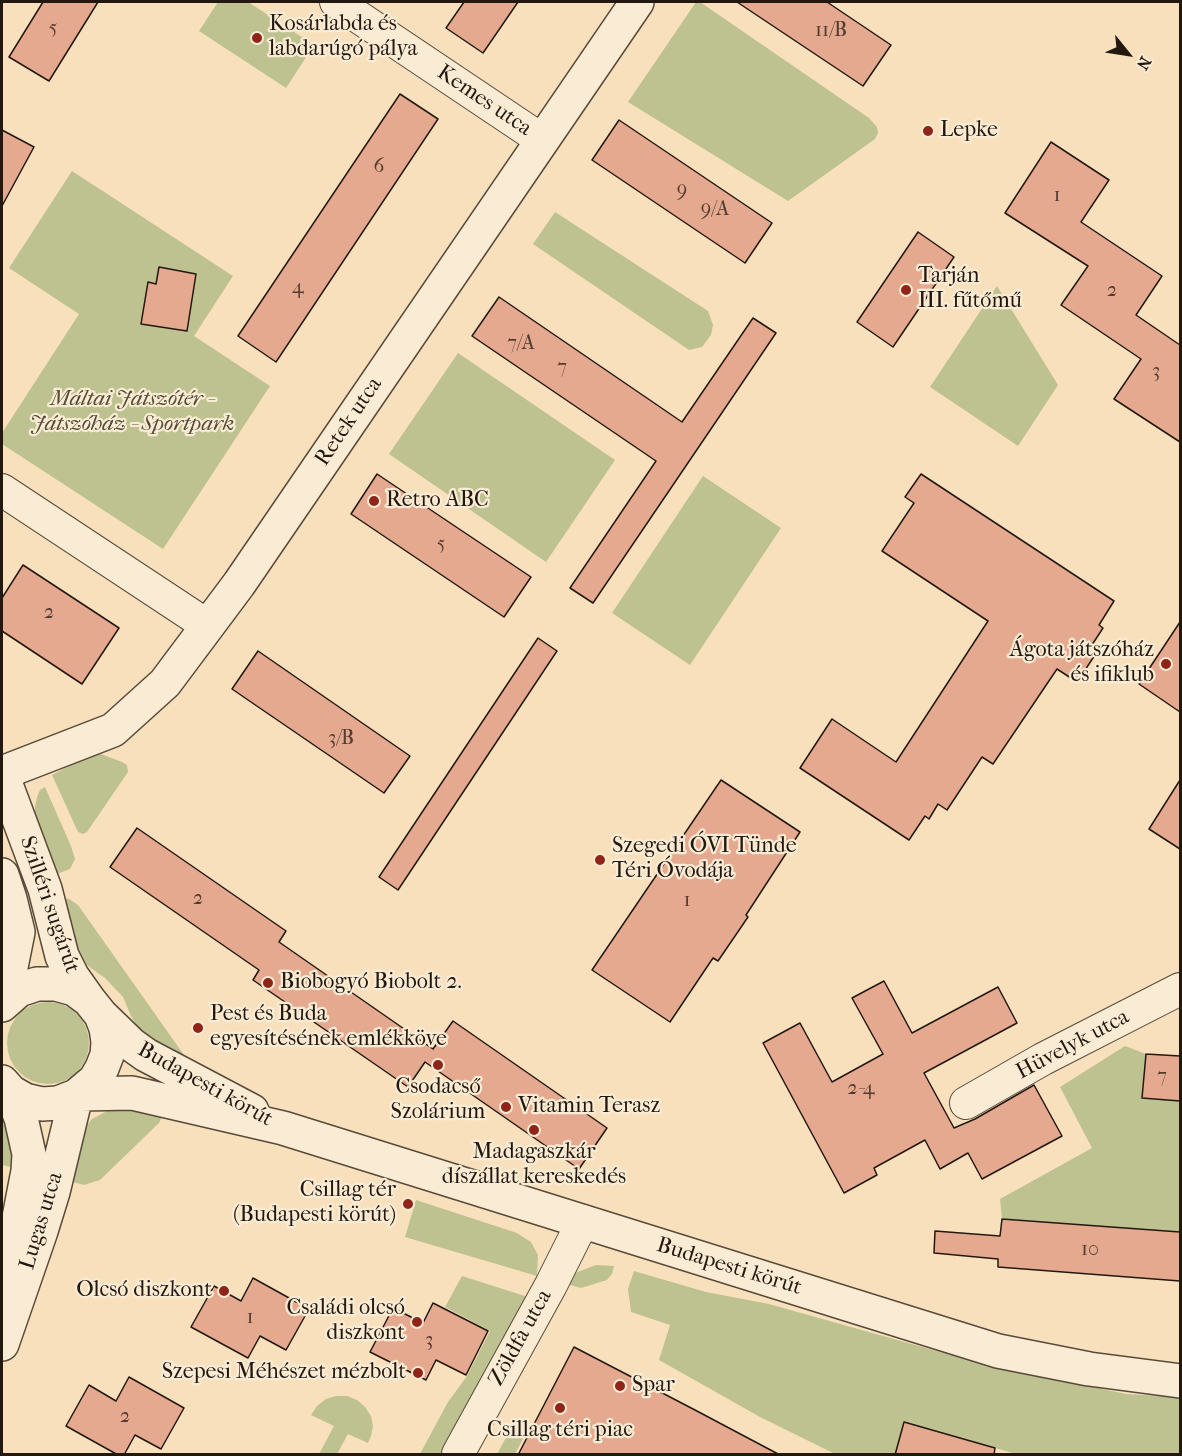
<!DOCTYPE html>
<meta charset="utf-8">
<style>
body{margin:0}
#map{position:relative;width:1182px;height:1456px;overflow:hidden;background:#f8e0bd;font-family:"IM FELL French Canon",serif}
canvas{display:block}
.frame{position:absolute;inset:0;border:3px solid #23180f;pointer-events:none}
.north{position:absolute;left:1098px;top:24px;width:60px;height:60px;-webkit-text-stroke:4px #faebd4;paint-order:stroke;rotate:120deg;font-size:16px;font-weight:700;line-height:24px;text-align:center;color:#23180f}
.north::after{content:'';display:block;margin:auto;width:21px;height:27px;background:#23180f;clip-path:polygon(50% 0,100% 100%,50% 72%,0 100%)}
</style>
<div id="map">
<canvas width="1182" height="1456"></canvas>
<div class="frame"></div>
<div class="north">N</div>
</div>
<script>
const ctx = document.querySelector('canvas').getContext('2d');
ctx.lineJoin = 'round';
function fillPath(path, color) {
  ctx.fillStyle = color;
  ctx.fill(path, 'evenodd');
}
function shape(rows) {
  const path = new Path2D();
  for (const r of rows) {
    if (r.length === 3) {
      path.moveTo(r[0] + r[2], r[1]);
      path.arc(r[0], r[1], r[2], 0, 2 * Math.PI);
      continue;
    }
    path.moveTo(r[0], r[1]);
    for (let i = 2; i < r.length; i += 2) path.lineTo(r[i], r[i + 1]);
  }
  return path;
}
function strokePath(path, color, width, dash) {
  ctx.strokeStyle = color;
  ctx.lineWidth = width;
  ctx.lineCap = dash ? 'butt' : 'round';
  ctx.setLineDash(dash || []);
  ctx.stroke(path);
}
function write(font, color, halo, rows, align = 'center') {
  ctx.font = font + ' "IM FELL French Canon",serif';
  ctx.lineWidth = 4.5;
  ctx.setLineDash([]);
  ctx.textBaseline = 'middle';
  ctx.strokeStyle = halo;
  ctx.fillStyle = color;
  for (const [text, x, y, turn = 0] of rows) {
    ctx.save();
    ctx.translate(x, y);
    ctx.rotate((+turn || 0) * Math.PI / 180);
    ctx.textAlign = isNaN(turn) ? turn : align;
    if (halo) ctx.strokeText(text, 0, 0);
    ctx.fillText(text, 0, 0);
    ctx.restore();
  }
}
fillPath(shape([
 [218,2,248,2,314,45,286,88,199,31],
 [696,2,700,2,869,118,877,127,878,133,875,139,788,201,628,102],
 [72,171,233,276,194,336,270,386,163,549,2,444,2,433,79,314,9,268],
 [555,212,708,311,713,325,711,335,702,347,689,350,533,244],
 [997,286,1058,385,1018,446,930,387],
 [458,353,615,460,546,562,389,454],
 [703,476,781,528,690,665,612,613],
 [101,754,122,762,127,765,128,772,87,832,83,834,78,832,52,775,90,755],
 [45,787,71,846,75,859,70,869,54,875,34,813,37,797,40,790],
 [60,897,69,899,78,905,184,1055,185,1065,145,1041,131,1016,123,997,105,978,81,961],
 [48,1043,41],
 [1125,1046,1146,1054,1143,1098,1180,1101,1180,1232,1002,1219,1000,1199,1092,1148,1060,1087],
 [113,1108,165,1111,159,1123,100,1180,84,1185,65,1180,83,1130,92,1119],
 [2,1115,7,1119,19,1169,2,1165],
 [416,1200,517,1233,531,1242,538,1255,537,1276,405,1237],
 [596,1265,614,1266,612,1274,607,1280,581,1288,563,1283,575,1273],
 [634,1271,706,1292,769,1304,983,1364,1126,1394,1180,1397,1180,1454,1016,1454,905,1422,895,1454,835,1454,760,1417,659,1360,670,1325,631,1312,628,1289],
 [462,1276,528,1297,445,1454,420,1454,448,1402,467,1376,490,1331,445,1307],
 [336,1396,347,1396,357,1400,365,1407,371,1416,373,1426,371,1436,368,1443,348,1434,337,1454,319,1454,334,1426,311,1415,317,1406,326,1399],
 [513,1425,526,1433,515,1454,497,1454]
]), '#bec290');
const building = shape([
 [43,2,98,2,49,81,9,57,43,2],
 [464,2,518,2,483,53,446,28,464,2],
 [737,2,827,2,891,45,863,86,737,2],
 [400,94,438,119,276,362,238,336,400,94],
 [619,120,772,223,745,263,592,160,619,120],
 [2,130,34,147,2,206,2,130],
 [1051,142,1109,180,1081,222,1162,276,1136,315,1180,345,1180,442,1114,399,1141,359,1061,305,1088,266,1005,213,1051,142],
 [918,232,954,257,893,347,857,322,918,232],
 [159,267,196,274,187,331,141,324,148,282,156,284,159,267],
 [499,297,682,422,753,318,776,333,593,603,570,588,656,461,472,336,499,297],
 [377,474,531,577,504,617,351,514,377,474],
 [921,474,1114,601,1099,625,1103,628,1088,651,1095,655,1077,682,1057,669,993,764,982,757,947,810,938,804,929,819,925,816,909,840,800,768,832,719,896,762,988,621,882,551,914,503,905,497,921,474],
 [23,565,119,628,82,684,2,631,2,598,23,565],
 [1180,622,1180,712,1139,684,1180,622],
 [538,638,557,651,398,890,379,877,538,638],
 [258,651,410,756,384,793,232,689,258,651],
 [721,780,800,832,746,915,748,917,718,961,713,958,670,1022,592,970,721,780],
 [1180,780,1180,849,1149,829,1180,780],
 [137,828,286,931,279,942,433,1049,453,1021,607,1128,579,1169,425,1062,408,1087,253,980,259,970,110,867,137,828],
 [884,981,912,1033,998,987,1017,1023,924,1073,954,1128,975,1119,1034,1085,1062,1136,982,1179,968,1153,940,1169,925,1140,874,1168,877,1175,844,1193,763,1043,800,1023,832,1082,883,1054,852,998,884,981],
 [1146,1054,1180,1056,1180,1101,1142,1098,1146,1054],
 [1002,1219,1180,1232,1180,1281,998,1267,998,1259,934,1253,935,1231,1000,1236,1002,1219],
 [253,1278,309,1309,286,1350,260,1336,248,1358,191,1327,214,1286,241,1301,253,1278],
 [433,1303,488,1331,466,1375,436,1360,426,1380,370,1352,393,1308,423,1323,433,1303],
 [574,1347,695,1410,780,1455,518,1455,574,1347],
 [129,1377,184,1408,161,1449,135,1435,124,1455,118,1455,66,1426,89,1385,116,1401,129,1377],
 [904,1422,995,1448,994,1455,895,1455,904,1422]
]);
fillPath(building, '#e4a98f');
strokePath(building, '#23180f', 1.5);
const minor = shape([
 [336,2,542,140],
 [2,490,208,626],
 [966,1103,1043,1059,1180,989],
 [458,1454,551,1285,583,1221]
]);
const tertiary = shape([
 [2,773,113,730,165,683,239,584,637,2],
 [2,774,45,889,62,956,72,976,89,1000],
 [2,875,10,899,18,932,4,1002],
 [2,1005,19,990,37,984,56,984,74,989,89,1000,101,1015,106,1028,108,1042,107,1055,102,1068,95,1080,76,1096,58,1103,42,1104,25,1100,11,1092,2,1082],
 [101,1015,132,1045,146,1055,252,1111],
 [80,1094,132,1093,283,1128,998,1351,1089,1369,1180,1381],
 [7,1280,28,1171,29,1154,21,1118,11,1092],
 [2,1344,41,1231,53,1192,76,1096]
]);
strokePath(minor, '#584a3a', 34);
strokePath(tertiary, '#584a3a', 36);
strokePath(minor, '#faebd4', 32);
strokePath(tertiary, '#faebd4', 33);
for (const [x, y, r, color] of [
 [257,38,6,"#8f2418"],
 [928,131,6,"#8f2418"],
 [906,290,6,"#8f2418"],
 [374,501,6,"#8f2418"],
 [1166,664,6,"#8f2418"],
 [600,860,6,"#8f2418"],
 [268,983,6,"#8f2418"],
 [198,1028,6,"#8f2418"],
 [438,1065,6,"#8f2418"],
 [506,1107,6,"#8f2418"],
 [534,1130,6,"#8f2418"],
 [408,1204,6,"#8f2418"],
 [224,1291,6,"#8f2418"],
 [417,1322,6,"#8f2418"],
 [418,1373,6,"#8f2418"],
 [620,1386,6,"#8f2418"],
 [560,1408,6,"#8f2418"]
]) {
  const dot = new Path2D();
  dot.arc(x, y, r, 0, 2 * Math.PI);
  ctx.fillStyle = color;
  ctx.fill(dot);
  strokePath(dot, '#faebd4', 2);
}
write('20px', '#533c2f', null, [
 ["5",53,29],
 ["11/B",831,31],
 ["6",379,167],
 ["9",682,191],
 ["1",1057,196],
 ["9/A",715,210],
 ["4",298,288],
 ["2",1112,291],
 ["7/A",521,344],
 ["7",562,368],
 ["3",1156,372],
 ["5",441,545],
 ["2",49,613],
 ["3/B",341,739],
 ["2",198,899],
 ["1",687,901],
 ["7",1162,1077],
 ["2-4",861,1089],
 ["10",1090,1250],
 ["1",250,1318],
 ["3",429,1341],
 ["2",125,1417]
]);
write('22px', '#23180f', '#faebd4', [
 ["Kosárlabda és",269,25],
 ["labdarúgó pálya",269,50],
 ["Lepke",940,131],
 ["Tarján",918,277],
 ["III. fűtőmű",918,302],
 ["Retro ABC",386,501],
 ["Ágota játszóház",1154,651,"right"],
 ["és ifiklub",1154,676,"right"],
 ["Szegedi ÓVI Tünde",612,847],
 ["Téri Óvodája",612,872],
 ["Biobogyó Biobolt 2.",280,983],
 ["Pest és Buda",210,1015],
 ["egyesítésének emlékköve",210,1040],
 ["Csodacső",438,1088,"center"],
 ["Szolárium",438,1113,"center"],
 ["Vitamin Terasz",518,1107],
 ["Madagaszkár",534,1153,"center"],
 ["díszállat kereskedés",534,1178,"center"],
 ["Csillag tér",396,1191,"right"],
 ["(Budapesti körút)",396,1216,"right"],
 ["Olcsó diszkont",212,1291,"right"],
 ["Családi olcsó",405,1309,"right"],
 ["diszkont",405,1334,"right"],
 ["Szepesi Méhészet mézbolt",406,1373,"right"],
 ["Spar",632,1386],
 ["Csillag téri piac",560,1431,"center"]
], 'left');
write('22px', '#23180f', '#faebd4', [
 ["Kemes utca",484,101,34],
 ["Retek utca",349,422,-56],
 ["Szilléri sugárút",49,905,71],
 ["Hüvelyk utca",1073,1045,-28],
 ["Budapesti körút",205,1085,29],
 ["Lugas utca",42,1221,-73],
 ["Budapesti körút",729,1267,17],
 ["Zöldfa utca",521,1338,-61]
]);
write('italic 22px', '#524b36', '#faebd4', [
 ["Máltai Játszótér -",132,400],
 ["Játszóház - Sportpark",132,425]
]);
</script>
